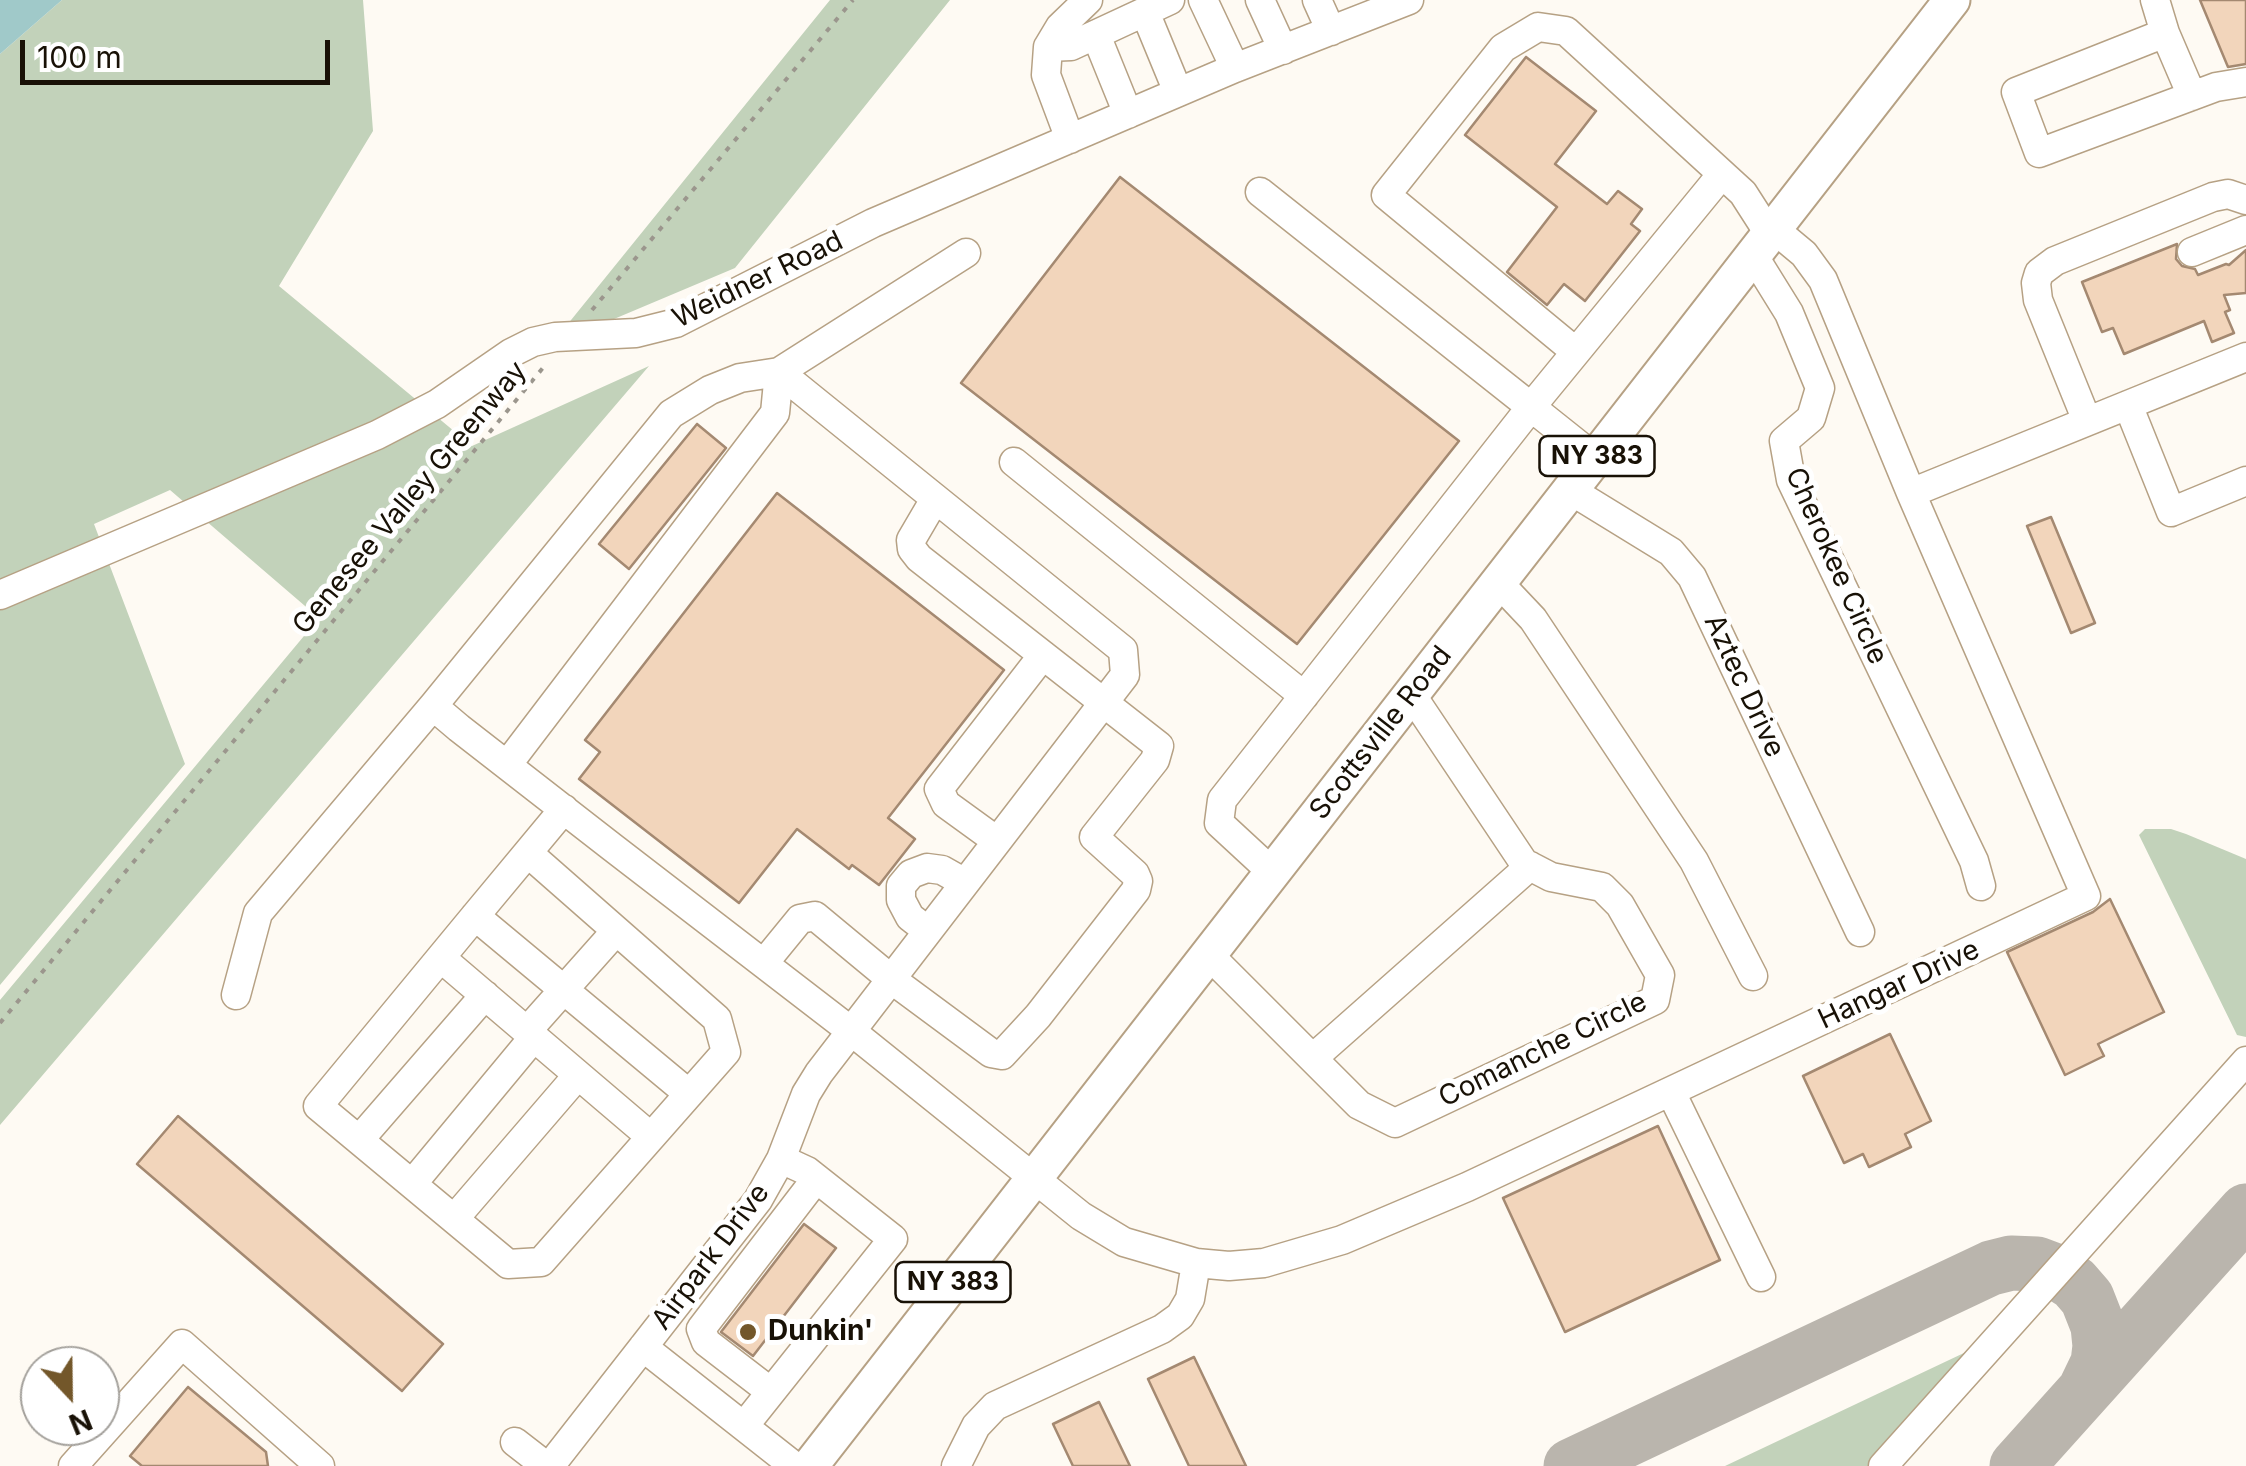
<!DOCTYPE html>
<style>
body{margin:0}
#map{position:relative;width:2246px;height:1466px;overflow:hidden;background:#fefaf3;font-family:Inter,sans-serif}
canvas{display:block}
.north{position:absolute;left:20px;top:1346px;width:100px;height:100px;box-sizing:border-box;background:#fff;border:2px solid #a3a09b;border-radius:50%;rotate:158deg;font-size:28px;font-weight:700;line-height:40px;text-align:center;color:#181106}
.north::after{content:'';display:block;margin:auto;width:35px;height:45px;background:#73572a;clip-path:polygon(50% 0,100% 100%,50% 72%,0 100%)}
.scale{position:absolute;left:20px;top:40px;width:310px;height:45px;box-sizing:border-box;border:5px solid #181106;border-top:0;padding-left:12px;font-size:30px;line-height:35px;white-space:nowrap;color:#181106;-webkit-text-stroke:8px #fff;paint-order:stroke}
</style>
<div id="map">
<canvas width="2246" height="1466"></canvas>
<div class="north">N</div>
<div class="scale">100 m</div>
</div>
<script>
const ctx = document.querySelector('canvas').getContext('2d');
ctx.lineJoin = 'round';
function fillPath(path, color) {
  ctx.fillStyle = color;
  ctx.fill(path, 'evenodd');
}
function shape(rows) {
  const path = new Path2D();
  for (const r of rows) {
    path.moveTo(r[0], r[1]);
    for (let i = 2; i < r.length; i += 2) path.lineTo(r[i], r[i + 1]);
  }
  return path;
}
function strokePath(path, color, width, dash) {
  ctx.strokeStyle = color;
  ctx.lineWidth = width;
  ctx.lineCap = dash ? 'butt' : 'round';
  ctx.setLineDash(dash || []);
  ctx.stroke(path);
}
function write(font, color, halo, rows, align = 'center') {
  ctx.font = font + ' Inter,sans-serif';
  ctx.lineWidth = 10;
  ctx.setLineDash([]);
  ctx.textBaseline = 'middle';
  ctx.strokeStyle = halo;
  ctx.fillStyle = color;
  for (const [text, x, y, turn = 0] of rows) {
    ctx.save();
    ctx.translate(x, y);
    ctx.rotate((+turn || 0) * Math.PI / 180);
    ctx.textAlign = isNaN(turn) ? turn : align;
    if (halo) ctx.strokeText(text, 0, 0);
    ctx.fillText(text, 0, 0);
    ctx.restore();
  }
}
fillPath(shape([
 [62,0,363,0,373,131,279,286,472,446,649,366,0,1125,0,1000,319,618,170,490,94,524,185,764,0,985,0,54],
 [830,0,950,0,735,268,550,346],
 [2145,829,2171,829,2186,834,2246,859,2246,1037,2237,1035,2139,835],
 [1966,1352,1868,1466,1725,1466]
]), '#c2d2ba');
fillPath(shape([
 [0,0,62,0,0,54]
]), '#a0c9c9');
strokePath(shape([
 [1571,1466,1991,1268,2011,1263,2037,1264,2053,1270,2074,1283,2087,1298,2098,1326,2100,1346,2098,1363,2085,1390],
 [2017,1466,2246,1211]
]), '#bab5ad', 55);
const building = shape([
 [2200,0,2246,0,2246,64,2228,67,2200,0],
 [1526,57,1596,111,1555,164,1607,204,1618,191,1642,209,1631,224,1640,231,1585,301,1564,284,1547,305,1507,272,1557,207,1465,135,1526,57],
 [1120,177,1459,441,1297,644,961,383,1120,177],
 [2177,244,2176,259,2182,266,2195,269,2198,275,2226,264,2229,265,2246,250,2246,293,2224,295,2230,310,2225,312,2234,333,2212,342,2204,321,2124,354,2113,328,2102,332,2082,282,2177,244],
 [697,424,726,448,629,569,599,544,697,424],
 [777,493,1004,670,888,818,915,839,879,885,852,865,849,869,797,829,739,903,579,779,600,752,585,740,777,493],
 [2051,517,2095,623,2071,633,2027,526,2051,517],
 [2110,899,2164,1012,2098,1044,2104,1056,2065,1075,2007,952,2093,912,2110,899],
 [1890,1034,1931,1121,1905,1134,1911,1147,1869,1167,1863,1154,1844,1163,1803,1076,1890,1034],
 [178,1116,443,1344,402,1391,137,1164,178,1116],
 [1658,1126,1720,1260,1565,1332,1503,1198,1658,1126],
 [804,1224,836,1248,753,1356,721,1332,804,1224],
 [1194,1357,1246,1466,1189,1466,1148,1379,1194,1357],
 [188,1387,266,1452,268,1466,142,1466,130,1456,188,1387],
 [1099,1402,1130,1466,1073,1466,1053,1424,1099,1402]
]);
fillPath(building, '#f2d5bb');
strokePath(building, '#a48971', 2.5);
const minor = shape([
 [1203,0,1235,68],
 [1260,0,1283,50],
 [1317,0,1331,31],
 [2155,0,2165,33,2016,92,2039,153,2216,87,2246,82],
 [1145,12,1178,92],
 [2165,33,2192,96],
 [1096,35,1128,114],
 [1048,47,1071,46,1170,0],
 [1070,139,1046,75,1048,47,1060,27,1088,0],
 [1260,192,1531,407,1222,800,1219,823,1272,872],
 [2192,252,2246,230],
 [1753,255,1789,313,1820,388,1811,418,1784,441,1791,480,1974,861,1981,886],
 [1576,352,1386,195,1503,48,1538,27,1566,31,1743,193,1770,235],
 [2128,405,2171,512,2246,481],
 [2087,421,2038,300,2036,283,2039,273,2055,261,2213,197,2228,194,2246,200],
 [1595,458,1531,407,1722,174],
 [1014,462,1304,696],
 [1570,490,1671,552,1692,577,1860,932],
 [1911,493,2246,357],
 [1498,582,1533,619,1694,861,1753,976],
 [0,595,377,435,437,404,511,353,533,342,555,337,636,333,676,323,873,223,1235,68,1409,0],
 [507,765,775,413,779,372,740,378,710,390,671,414,433,706,459,728,612,847,851,1031,1081,1216,1124,1242,1196,1263,1229,1266,1264,1263,1342,1240,1467,1187,2086,896,1911,493,1823,280,1804,254,1774,229],
 [997,841,946,804,939,789,1043,655],
 [528,853,717,1019,726,1052,541,1262,508,1264,318,1106,475,916,564,809],
 [475,916,689,1094],
 [928,931,910,917,901,900,901,886,911,874,927,868,942,870,965,883],
 [1208,954,1359,1105,1395,1123,1655,1000,1660,975,1620,905,1602,887,1551,877,1524,863,1411,694],
 [441,958,651,1137],
 [764,963,800,919,815,916,891,979,991,1053,1002,1055,1038,1016,1136,890,1138,881,1135,874,1094,837,1155,760,1159,746,919,558,912,549,911,540,935,499],
 [236,995,258,913,433,706],
 [527,1031,616,931],
 [1313,1058,1530,866],
 [1671,1092,1761,1277],
 [359,1140,485,995],
 [412,1184,534,1037],
 [454,1219,578,1075],
 [643,1347,794,1466],
 [771,1392,706,1342,701,1329,816,1179],
 [744,1426,893,1239,807,1171,781,1159],
 [515,1442,546,1466],
 [73,1466,182,1344,320,1466],
 [550,1466,758,1200,781,1159,806,1094,819,1073,1125,675,1123,650,779,372,966,253],
 [956,1466,976,1426,995,1406,1162,1329,1180,1316,1190,1299,1196,1263],
 [1883,1466,2246,1061]
]);
const major = shape([
 [810,1466,1952,0]
]);
strokePath(minor, '#b6a184', 31);
strokePath(major, '#b6a184', 39);
strokePath(shape([
 [592,310,853,0],
 [0,1023,547,363]
]), '#9b968d', 4, [5, 8]);
strokePath(minor, '#fff', 28);
strokePath(major, '#fff', 35);
for (const [x, y, r, color] of [
 [748,1332,10,"#73572a"]
]) {
  const dot = new Path2D();
  dot.arc(x, y, r, 0, 2 * Math.PI);
  ctx.fillStyle = color;
  ctx.fill(dot);
  strokePath(dot, '#fff', 4);
}
for (const [x, y, w] of [
 [1597,456,115],
 [953,1282,115]
]) {
  const box = new Path2D();
  box.roundRect(x - w / 2, y - 20, w, 40, 8);
  ctx.fillStyle = '#fff';
  ctx.fill(box);
  strokePath(box, '#181106', 2.5);
}
write('bold 25px', '#181106', null, [
 ["NY 383",1597,456],
 ["NY 383",953,1282]
]);
write('28px', '#181106', '#fff', [
 ["Weidner Road",758,280,-26],
 ["Genesee Valley Greenway",410,498,-50],
 ["Cherokee Circle",1836,566,66],
 ["Aztec Drive",1744,686,65],
 ["Scottsville Road",1381,733,-52],
 ["Hangar Drive",1899,985,-25],
 ["Comanche Circle",1543,1050,-26],
 ["Airpark Drive",711,1257,-53]
]);
write('bold 28px', '#181106', '#fff', [
 ["Dunkin'",768,1332]
], 'left');
</script>
